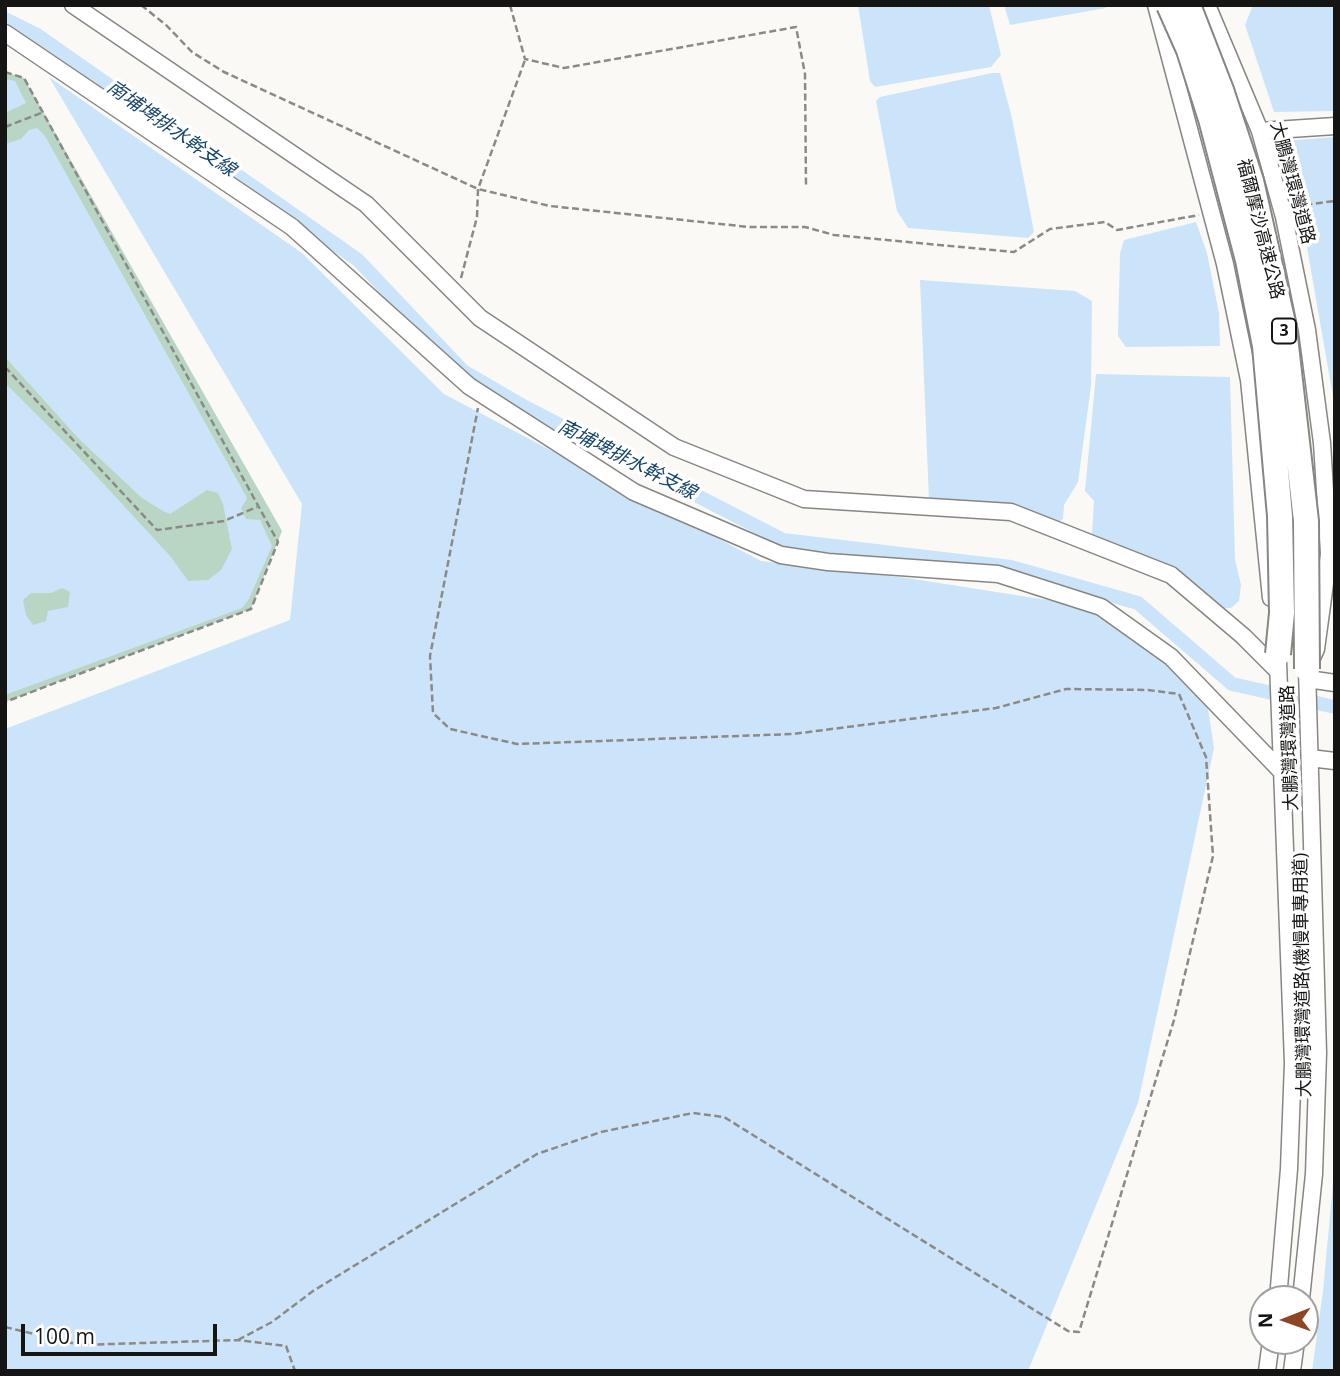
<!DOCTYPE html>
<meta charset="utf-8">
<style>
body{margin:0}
#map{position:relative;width:1340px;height:1376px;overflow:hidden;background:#fbf9f5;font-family:"Open Sans",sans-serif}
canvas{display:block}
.frame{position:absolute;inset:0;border:7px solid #151513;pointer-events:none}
.north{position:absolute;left:1249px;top:1285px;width:70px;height:70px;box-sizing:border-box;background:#fff;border:2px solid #a1a1a1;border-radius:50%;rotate:269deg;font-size:19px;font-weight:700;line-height:28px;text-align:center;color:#151513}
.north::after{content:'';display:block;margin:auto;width:24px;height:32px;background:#8d4524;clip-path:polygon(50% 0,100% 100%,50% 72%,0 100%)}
.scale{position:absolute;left:21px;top:1324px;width:196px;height:32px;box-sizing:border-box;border:4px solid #151513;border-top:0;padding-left:9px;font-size:21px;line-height:24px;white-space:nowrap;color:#151513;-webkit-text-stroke:5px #fff;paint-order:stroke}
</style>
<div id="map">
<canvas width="1340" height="1376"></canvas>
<div class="frame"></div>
<div class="north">N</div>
<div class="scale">100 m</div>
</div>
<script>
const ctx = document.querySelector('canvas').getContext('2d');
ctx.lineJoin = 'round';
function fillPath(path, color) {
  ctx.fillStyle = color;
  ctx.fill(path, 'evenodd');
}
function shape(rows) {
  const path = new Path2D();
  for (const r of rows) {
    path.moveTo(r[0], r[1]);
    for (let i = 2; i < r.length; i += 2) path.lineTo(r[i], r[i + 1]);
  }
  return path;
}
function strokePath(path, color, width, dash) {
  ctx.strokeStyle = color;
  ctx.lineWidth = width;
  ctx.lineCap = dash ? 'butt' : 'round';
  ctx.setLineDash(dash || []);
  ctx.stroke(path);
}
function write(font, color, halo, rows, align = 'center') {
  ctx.font = font + ' "Open Sans","Noto Sans TC",sans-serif';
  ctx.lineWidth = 7;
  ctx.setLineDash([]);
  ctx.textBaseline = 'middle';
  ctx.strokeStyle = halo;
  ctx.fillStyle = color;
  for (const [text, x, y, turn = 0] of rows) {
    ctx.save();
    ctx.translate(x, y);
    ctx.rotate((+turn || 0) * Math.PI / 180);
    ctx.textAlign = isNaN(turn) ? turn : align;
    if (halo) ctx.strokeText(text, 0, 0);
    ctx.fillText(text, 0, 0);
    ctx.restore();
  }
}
fillPath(shape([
 [5,72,24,78,282,531,251,609,5,702]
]), '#b9d6c4');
fillPath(shape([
 [858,5,989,5,1001,55,991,67,875,87,870,81],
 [1004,5,1105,5,1106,8,1010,25],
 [1253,5,1335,5,1335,111,1274,112,1245,25],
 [992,73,1000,73,1012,118,1034,232,1028,238,908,228,897,211,876,101,880,97],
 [49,77,302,253,444,394,761,561,907,578,1105,609,1207,702,1214,748,1138,1103,1028,1371,5,1371,5,729,290,620,302,504],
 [5,79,15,81,26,103,5,113],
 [37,128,45,136,246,496,247,499,241,508,246,519,260,520,272,546,249,599,242,608,5,695,5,383,76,454,171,557,188,581,208,580,221,570,232,549,223,504,218,493,207,490,170,514,163,511,142,498,80,440,5,357,5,144,21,139,29,130],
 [62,588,70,592,68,607,48,611,46,621,33,625,26,615,23,600,31,593,51,593],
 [1335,137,1335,408,1298,196,1283,141],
 [1196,222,1207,253,1219,313,1220,346,1126,347,1118,336,1120,253,1124,240],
 [920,280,1075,291,1092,301,1091,386,1078,482,1064,505,1063,519,1057,523,929,501],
 [1096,374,1230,377,1235,559,1241,585,1239,601,1231,608,1219,608,1169,565,1092,534,1094,501,1085,491],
 [1335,1161,1335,1371,1312,1371,1323,1291]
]), '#cce4f9');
strokePath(shape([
 [5,19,37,35,358,260,463,371,525,407,783,540,1011,567,1138,603,1232,684,1335,707]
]), '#cce4f9', 14);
const minor = shape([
 [73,5,366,204,480,318,674,447,804,499,1011,512,1171,575,1243,636,1278,671],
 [1156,5,1225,264,1249,380,1271,598],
 [1207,5,1260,131,1284,217,1307,330,1322,443,1329,554,1316,649,1307,669,1318,1053,1314,1174,1301,1299],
 [5,33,292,227,469,386,634,492,781,555,828,562,998,574,1101,607,1171,657,1282,772],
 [1260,131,1335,126],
 [1308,679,1335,683],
 [1318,759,1335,761],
 [1278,1299,1289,1169,1293,1063,1278,662],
 [1267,1371,1271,1341],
 [1292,1371,1296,1341]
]);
strokePath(minor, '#878682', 19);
strokePath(shape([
 [141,5,166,25,192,52,224,72,478,189,550,206,749,227,805,227,834,235,1014,252,1050,229,1105,222,1117,230,1199,215],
 [510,5,525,59,564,68,796,27,805,74,806,186],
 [5,72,24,78,278,542,251,609,5,702],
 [5,127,41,113],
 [1295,206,1335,201],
 [461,278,477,217,478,189,525,60],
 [5,367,157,530,224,521,257,507],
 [5,491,5,495],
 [5,1327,80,1345,238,1340,286,1346,295,1371],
 [238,1340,272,1322,313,1291,537,1154,601,1132,693,1113,724,1117,1068,1331,1079,1332,1174,1020,1213,856,1206,757,1179,694,1148,690,1066,689,996,708,793,734,517,744,450,729,433,713,430,656,478,408]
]), '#8b8a87', 2.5, [7, 3.5]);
strokePath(minor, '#fff', 16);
const highwayBridge = shape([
 [1169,5,1189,50,1211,119,1248,260,1265,346,1280,516,1282,613,1278,654],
 [1188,5,1221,90,1251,181,1284,328,1306,521,1307,669]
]);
strokePath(highwayBridge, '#878682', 28, []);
strokePath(highwayBridge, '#fff', 24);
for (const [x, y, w] of [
 [1284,331,24]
]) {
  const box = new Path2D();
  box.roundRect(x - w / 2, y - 12.5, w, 25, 5);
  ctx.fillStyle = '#fff';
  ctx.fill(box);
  strokePath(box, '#151513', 2);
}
write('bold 16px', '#151513', null, [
 ["3",1284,331]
]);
write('18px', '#151513', '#fff', [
 ["大鵬灣環灣道路",1292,183,75],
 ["福爾摩沙高速公路",1260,229,76],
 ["大鵬灣環灣道路",1290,748,-92],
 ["大鵬灣環灣道路(機慢車專用道)",1303,975,-91]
]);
write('italic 19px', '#164669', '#fff', [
 ["南埔埤排水幹支線",171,129,35],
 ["南埔埤排水幹支線",627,460,27]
]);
</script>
